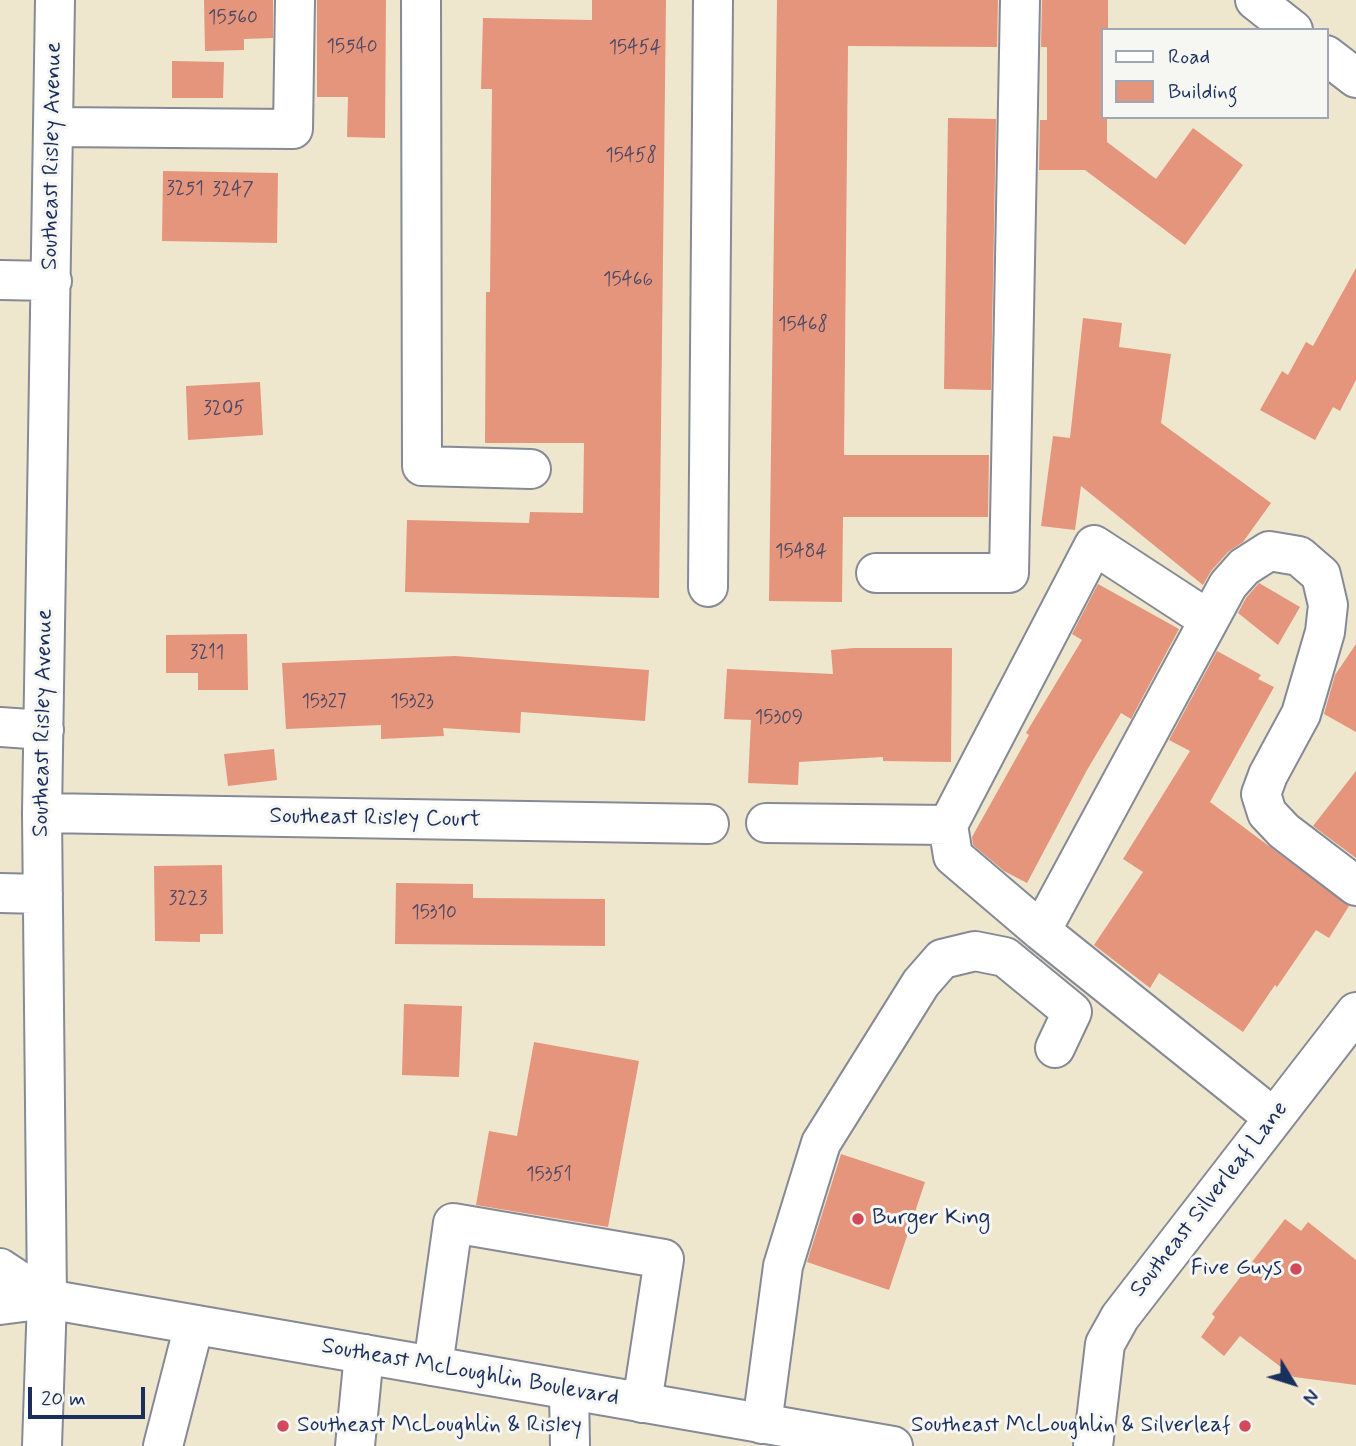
<!DOCTYPE html>
<style>
body{margin:0}
#map{position:relative;width:1356px;height:1446px;overflow:hidden;background:#efe6ce;font-family:Mynerve,sans-serif}
canvas{display:block}
.legend{position:absolute;left:1101px;top:28px;width:228px;height:91px;box-sizing:border-box;background:#f6f6f2;border:2px solid #9ea6b7;margin:0;padding:9px 12px;list-style:none;font-size:21px;color:#1b2f5e}
.legend li{display:flex;align-items:center;gap:14px;height:35px}
.legend b{width:35px;border:2px solid #9ea6b7}
.north{position:absolute;left:1258px;top:1348px;width:70px;height:70px;-webkit-text-stroke:5px #f6f6f2;paint-order:stroke;rotate:128deg;font-size:19px;font-weight:700;line-height:28px;text-align:center;color:#1b2f5e}
.north::after{content:'';display:block;margin:auto;width:24px;height:32px;background:#1b2f5e;clip-path:polygon(50% 0,100% 100%,50% 72%,0 100%)}
.scale{position:absolute;left:28px;top:1387px;width:117px;height:32px;box-sizing:border-box;border:4px solid #1b2f5e;border-top:0;padding-left:9px;font-size:21px;line-height:24px;white-space:nowrap;color:#1b2f5e;-webkit-text-stroke:5px #f6f6f2;paint-order:stroke}
</style>
<div id="map">
<canvas width="1356" height="1446"></canvas>
<ul class="legend">
<li><b style="height:9px;background:#fff"></b>Road</li>
<li><b style="height:19px;background:#e4957c"></b>Building</li>
</ul>
<div class="north">N</div>
<div class="scale">20 m</div>
</div>
<script>
const ctx = document.querySelector('canvas').getContext('2d');
ctx.lineJoin = 'round';
function fillPath(path, color) {
  ctx.fillStyle = color;
  ctx.fill(path, 'evenodd');
}
function shape(rows) {
  const path = new Path2D();
  for (const r of rows) {
    path.moveTo(r[0], r[1]);
    for (let i = 2; i < r.length; i += 2) path.lineTo(r[i], r[i + 1]);
  }
  return path;
}
function strokePath(path, color, width, dash) {
  ctx.strokeStyle = color;
  ctx.lineWidth = width;
  ctx.lineCap = dash ? 'butt' : 'round';
  ctx.setLineDash(dash || []);
  ctx.stroke(path);
}
function write(font, color, halo, rows, align = 'center') {
  ctx.font = font + ' Mynerve,sans-serif';
  ctx.lineWidth = 6;
  ctx.setLineDash([]);
  ctx.textBaseline = 'middle';
  ctx.strokeStyle = halo;
  ctx.fillStyle = color;
  for (const [text, x, y, turn = 0] of rows) {
    ctx.save();
    ctx.translate(x, y);
    ctx.rotate((+turn || 0) * Math.PI / 180);
    ctx.textAlign = isNaN(turn) ? turn : align;
    if (halo) ctx.strokeText(text, 0, 0);
    ctx.fillText(text, 0, 0);
    ctx.restore();
  }
}
fillPath(shape([
 [204,0,273,0,273,38,244,39,244,50,205,51],
 [317,0,386,0,385,138,347,137,348,97,317,97],
 [592,0,666,0,659,598,405,592,407,520,529,523,530,512,583,513,584,443,485,443,486,292,490,292,492,89,481,89,483,18,592,20],
 [777,0,998,0,997,47,848,46,844,455,989,455,988,517,843,517,842,602,769,601],
 [1042,0,1108,0,1108,30,1102,30,1102,117,1107,117,1107,142,1156,179,1193,128,1243,165,1185,245,1085,170,1039,170,1040,120,1047,120,1047,47,1041,47],
 [172,61,224,62,223,98,172,98],
 [948,118,996,119,991,390,944,389],
 [163,171,278,173,277,243,162,241],
 [1356,268,1356,380,1340,411,1333,407,1315,440,1260,410,1282,371,1288,375,1306,342,1313,346],
 [1083,318,1122,323,1119,347,1171,354,1161,423,1271,503,1243,542,1228,552,1211,571,1203,585,1081,486,1075,530,1041,526,1053,436,1070,438],
 [260,382,263,435,188,440,186,386],
 [1259,583,1300,607,1278,645,1238,613,1246,598],
 [1098,584,1179,629,1131,719,1121,713,1087,770,1027,883,1004,871,973,845,972,837,1029,735,1026,733,1082,640,1072,634],
 [247,634,248,690,198,690,198,673,166,673,166,635],
 [1356,644,1356,732,1324,714,1335,675],
 [854,648,952,648,951,762,883,761,883,757,799,762,798,785,748,783,751,720,724,719,727,669,833,674,831,650],
 [1217,651,1261,675,1258,679,1274,687,1210,802,1349,906,1329,938,1316,930,1277,987,1275,985,1243,1032,1159,973,1150,988,1094,945,1143,872,1123,859,1190,751,1169,740],
 [455,656,649,670,645,721,521,712,520,733,443,728,444,736,381,739,381,725,286,729,282,663],
 [274,749,277,780,228,786,224,754],
 [1356,771,1356,858,1313,826],
 [222,865,223,934,200,934,200,942,155,941,154,866],
 [396,883,473,884,473,898,605,899,605,946,395,944],
 [404,1004,462,1006,459,1077,402,1075],
 [534,1042,639,1061,608,1227,476,1205,489,1131,517,1136],
 [841,1154,925,1182,889,1290,807,1262],
 [1285,1219,1301,1231,1308,1222,1356,1260,1356,1385,1294,1377,1240,1336,1224,1356,1201,1337,1215,1317,1212,1314]
]), '#e4957c');
const minor = shape([
 [421,0,422,466,531,469],
 [1255,0,1293,30],
 [1326,55,1356,78],
 [53,127,293,129,295,0],
 [0,280,52,281],
 [876,573,1009,573,1020,0],
 [708,587,713,0],
 [0,727,44,730],
 [42,813,709,824],
 [766,823,948,825],
 [0,893,43,894],
 [1041,931,953,856,948,825,1094,545,1209,620],
 [1274,1118,1041,931,1228,585,1244,567,1269,551,1299,556,1321,575,1328,605,1325,632,1301,714,1268,775,1261,794,1267,813,1284,831,1356,886],
 [433,1366,453,1223,664,1259,642,1403],
 [569,1390,570,1446],
 [762,1424,783,1266,821,1143,921,983,942,959,975,951,1005,957,1072,1012,1055,1048],
 [42,1446,47,1299,42,813,55,0],
 [163,1446,194,1325],
 [355,1446,364,1354],
 [1093,1446,1105,1344,1120,1317,1356,1012]
]);
const major = shape([
 [0,1268,47,1299],
 [0,1305,47,1299,893,1446]
]);
strokePath(minor, '#858a96', 42);
strokePath(major, '#858a96', 42);
strokePath(minor, '#fff', 38);
strokePath(major, '#fff', 38);
for (const [x, y, r, color] of [
 [858,1219,7,"#d1495b"],
 [1296,1269,7,"#d1495b"],
 [283,1426,7,"#d1495b"],
 [1245,1426,7,"#d1495b"]
]) {
  const dot = new Path2D();
  dot.arc(x, y, r, 0, 2 * Math.PI);
  ctx.fillStyle = color;
  ctx.fill(dot);
  strokePath(dot, '#f6f6f2', 2.5);
}
write('19px', '#4d4866', null, [
 ["15560",233,19],
 ["15540",352,48],
 ["15454",635,49],
 ["15458",631,157],
 ["3251",185,190],
 ["3247",233,191],
 ["15466",628,281],
 ["15468",803,326],
 ["3205",224,410],
 ["15484",801,553],
 ["3211",207,654],
 ["15327",324,703],
 ["15323",412,703],
 ["15309",779,719],
 ["3223",188,900],
 ["15310",434,914],
 ["15351",549,1176]
]);
write('23px', '#1b2f5e', '#f6f6f2', [
 ["Southeast Risley Avenue",53,156,-89],
 ["Southeast Risley Avenue",44,723,-89],
 ["Southeast Risley Court",375,819,1],
 ["Southeast Silverleaf Lane",1210,1200,-52],
 ["Southeast McLoughlin Boulevard",470,1373,10]
]);
write('23px', '#1b2f5e', '#f6f6f2', [
 ["Burger King",872,1219],
 ["Five Guys",1282,1269,"right"],
 ["Southeast McLoughlin & Risley",297,1426],
 ["Southeast McLoughlin & Silverleaf",1231,1426,"right"]
], 'left');
</script>
